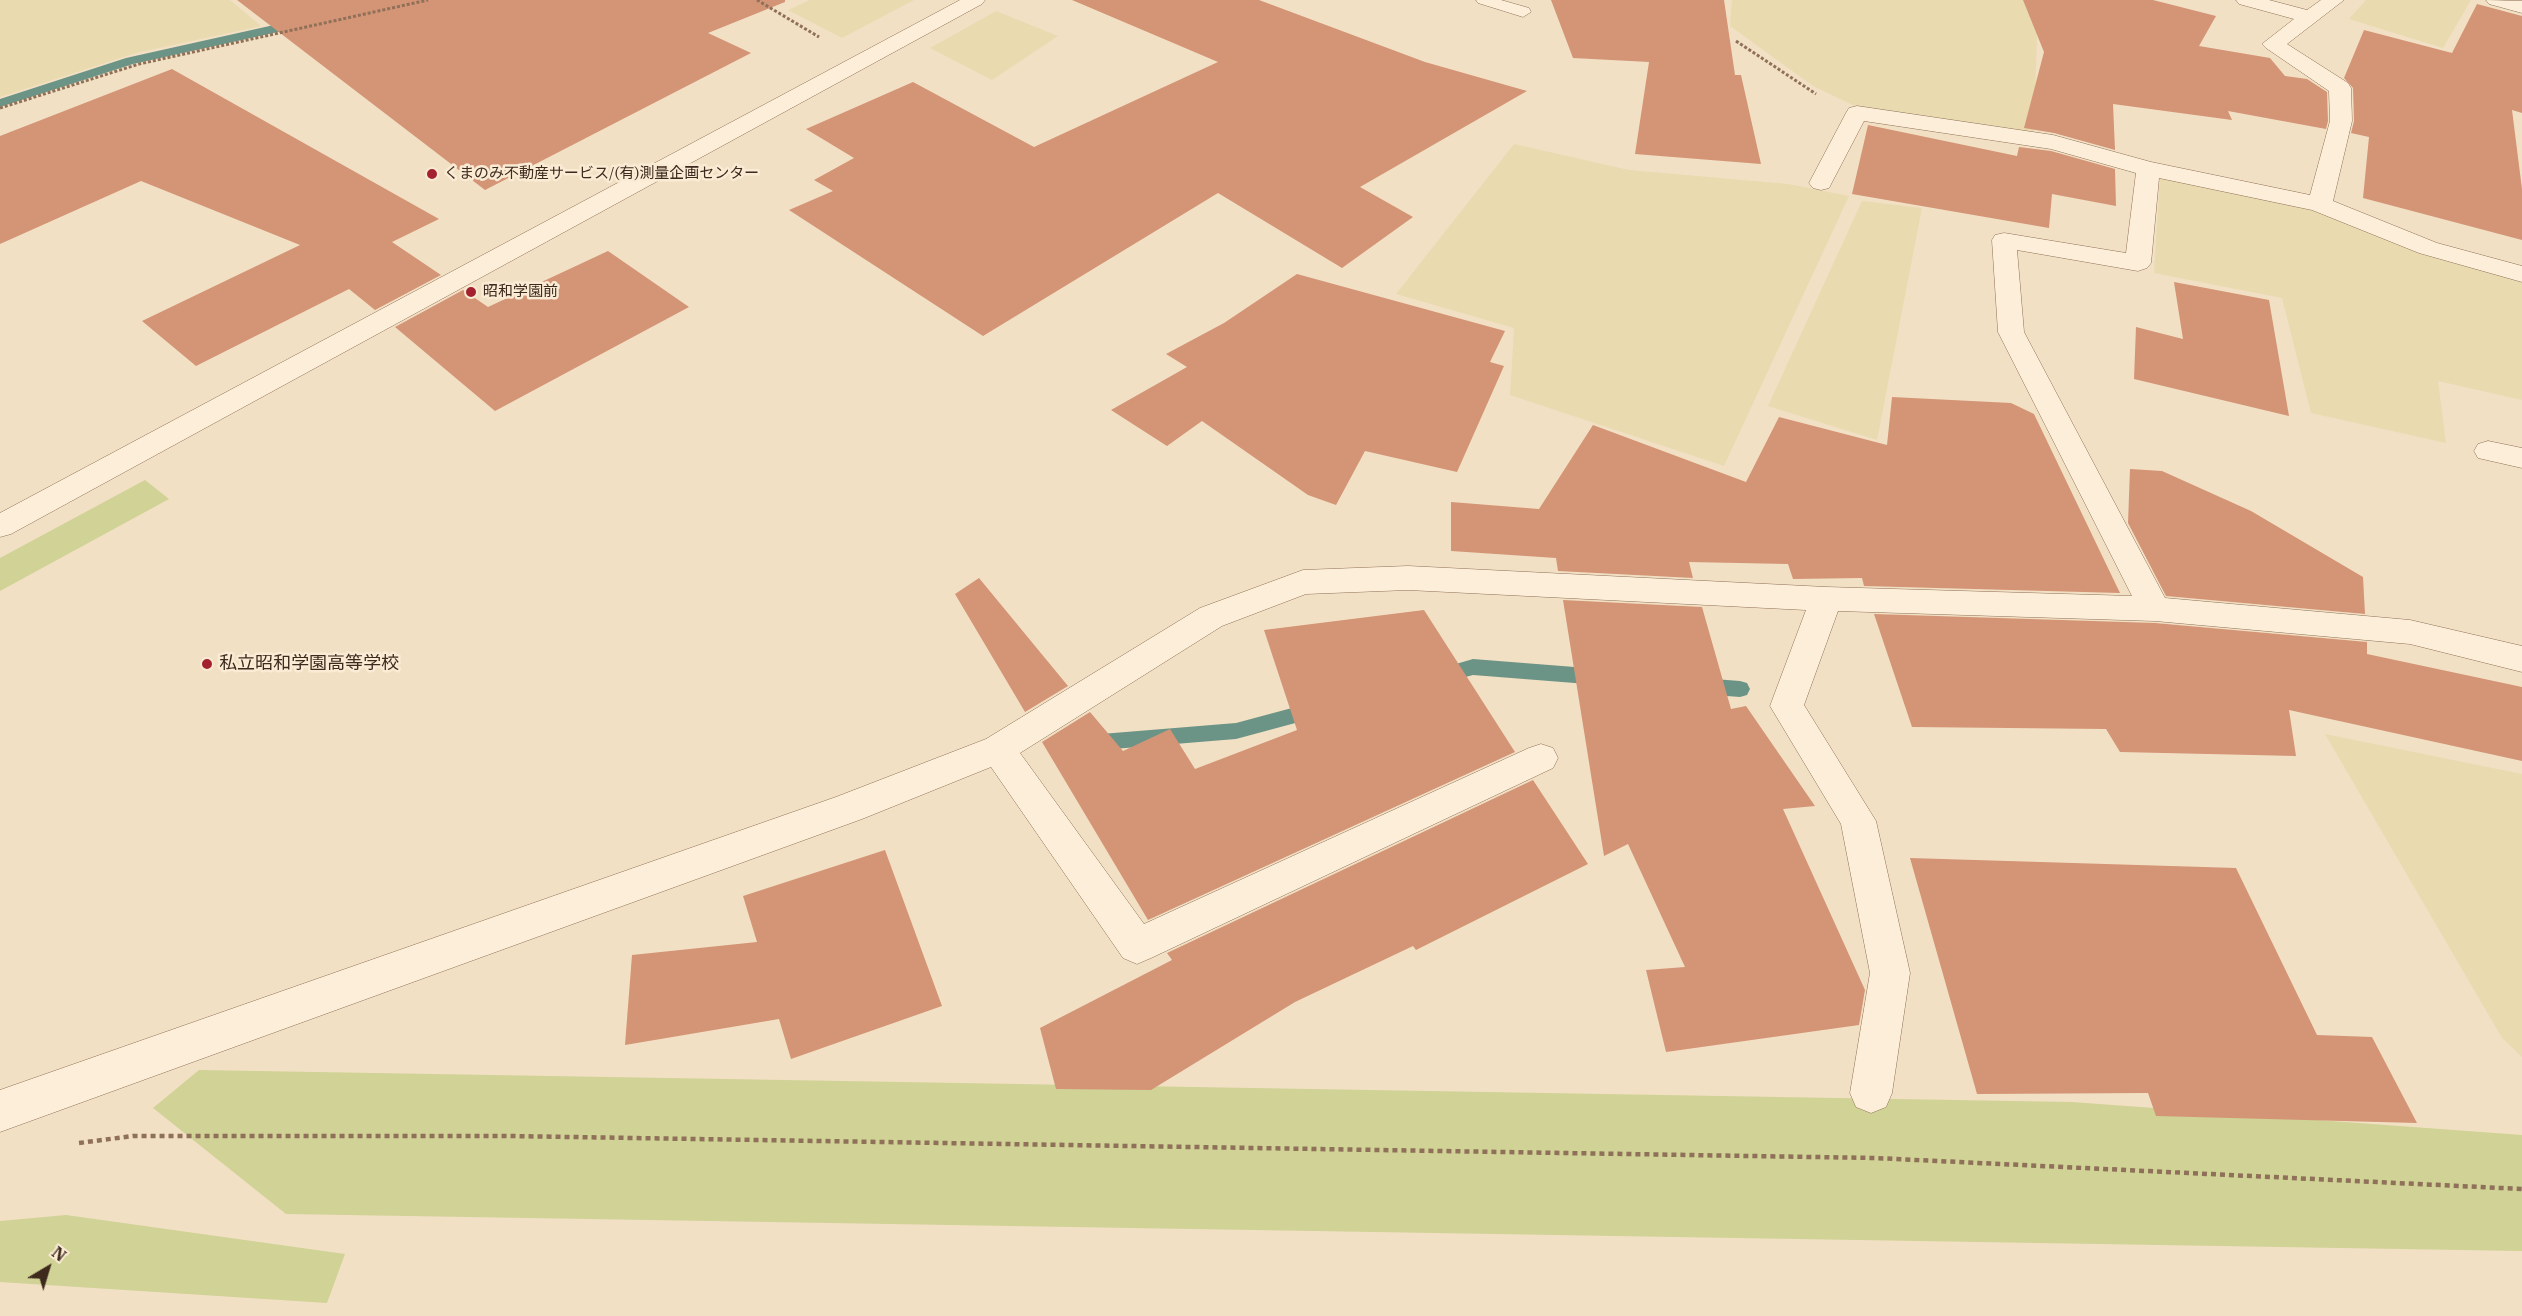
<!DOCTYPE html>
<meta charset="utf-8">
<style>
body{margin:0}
#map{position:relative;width:2522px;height:1316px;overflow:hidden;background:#f2e0c4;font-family:"IBM Plex Serif",serif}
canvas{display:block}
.north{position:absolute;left:18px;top:1238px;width:60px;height:60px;-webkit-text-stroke:4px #f9ebd4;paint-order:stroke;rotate:38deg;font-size:16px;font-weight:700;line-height:24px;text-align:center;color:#3e2a1d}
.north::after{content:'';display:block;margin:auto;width:21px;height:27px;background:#3e2a1d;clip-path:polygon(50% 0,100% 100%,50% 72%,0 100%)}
</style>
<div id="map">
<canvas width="2522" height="1316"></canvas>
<div class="north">N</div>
</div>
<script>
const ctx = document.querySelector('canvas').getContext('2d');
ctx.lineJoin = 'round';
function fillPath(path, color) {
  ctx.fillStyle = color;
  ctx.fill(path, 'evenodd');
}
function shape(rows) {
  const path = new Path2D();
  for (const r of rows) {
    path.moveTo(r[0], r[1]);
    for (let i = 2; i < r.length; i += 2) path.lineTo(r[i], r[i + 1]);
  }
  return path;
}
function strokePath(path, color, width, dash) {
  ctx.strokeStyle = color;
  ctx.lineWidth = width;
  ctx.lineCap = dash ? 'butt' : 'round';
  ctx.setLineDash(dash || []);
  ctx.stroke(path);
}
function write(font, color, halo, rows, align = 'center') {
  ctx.font = font + ' "IBM Plex Serif","Noto Sans JP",serif';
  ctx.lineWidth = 5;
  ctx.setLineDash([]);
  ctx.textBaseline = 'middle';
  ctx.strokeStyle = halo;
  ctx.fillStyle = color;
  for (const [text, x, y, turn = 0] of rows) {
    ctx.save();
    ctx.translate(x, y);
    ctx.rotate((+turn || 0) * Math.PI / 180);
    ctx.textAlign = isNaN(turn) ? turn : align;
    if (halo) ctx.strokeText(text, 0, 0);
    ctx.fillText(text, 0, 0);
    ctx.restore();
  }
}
fillPath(shape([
 [0,0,230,0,261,26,136,53,0,97],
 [810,0,914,0,842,38,788,10],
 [1732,0,2032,0,2038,3,2034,132,1859,108,1813,86,1730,26],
 [2366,0,2471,0,2443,48,2349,19],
 [996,11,1058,36,992,80,930,48],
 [1514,144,1629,170,1788,184,1849,196,1724,466,1510,395,1514,328,1396,294],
 [2160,176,2320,208,2428,256,2522,281,2522,400,2438,381,2446,443,2311,413,2282,298,2154,273],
 [1862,201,1922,208,1877,440,1768,406],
 [2325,734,2522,774,2522,1057,2502,1038]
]), '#e9dab0');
fillPath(shape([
 [145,480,169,499,0,591,0,558],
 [199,1070,2072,1102,2522,1135,2522,1251,286,1214,153,1108],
 [66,1215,345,1254,327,1303,0,1282,0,1221]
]), '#d0d296');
fillPath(shape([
 [301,19,305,20,305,26,133,64,0,107,0,99,126,58,301,19],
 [1473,659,1600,669,1607,672,1610,677,1607,682,1600,685,1473,675,1439,684,1432,681,1429,676,1432,671,1473,659],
 [1701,678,1740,681,1747,683,1750,689,1747,695,1740,697,1701,694,1694,692,1691,686,1694,680,1701,678],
 [1318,701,1325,703,1328,709,1325,715,1236,739,1089,751,1082,749,1079,743,1082,737,1089,735,1236,723,1318,701]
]), '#6c9486');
fillPath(shape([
 [237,0,785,0,785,2,708,33,751,53,485,190],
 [1072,0,1259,0,1425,62,1527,91,1360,187,1413,217,1342,268,1218,193,983,336,789,210,833,191,814,180,854,158,806,129,913,82,1034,147,1218,62],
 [1551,0,1724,0,1735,75,1741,75,1761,164,1635,154,1649,62,1573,58],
 [2023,0,2153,0,2216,16,2199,46,2270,58,2285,76,2307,79,2327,92,2328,121,2326,129,2228,111,2232,120,2113,104,2115,150,2054,133,2024,128,2044,52],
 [2477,4,2522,16,2522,113,2512,110,2522,189,2522,240,2363,198,2369,137,2351,133,2354,121,2353,88,2344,78,2364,30,2452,53],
 [172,69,439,219,392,242,441,275,375,310,349,289,196,366,142,321,300,245,141,181,0,244,0,136],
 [1868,125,2017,156,2019,147,2051,151,2115,169,2116,206,2052,194,2049,228,1852,194],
 [608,251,689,307,495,411,395,327,463,290,488,307],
 [1297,274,1505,331,1490,362,1504,366,1457,472,1365,451,1336,505,1308,495,1202,421,1167,446,1111,410,1187,367,1166,354,1224,323],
 [2174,282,2269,300,2289,416,2134,379,2136,327,2183,339],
 [1892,397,2011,403,2034,414,2120,593,1864,586,1862,578,1793,579,1788,564,1689,562,1693,578,1558,571,1556,558,1451,551,1451,502,1539,509,1593,425,1746,482,1779,417,1887,445],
 [2130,469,2162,471,2251,511,2363,577,2365,614,2166,596,2128,523],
 [979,578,1068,686,1025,712,955,594],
 [1563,600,1702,607,1731,709,1746,706,1815,806,1783,809,1865,990,1859,1025,1666,1052,1646,970,1685,967,1628,844,1604,856],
 [1424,610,1515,752,1148,920,1042,742,1090,712,1123,751,1170,729,1195,769,1297,730,1264,630],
 [1874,614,2155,623,2367,642,2367,654,2522,687,2522,761,2289,710,2296,756,2120,752,2106,729,1912,727],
 [1533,780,1588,864,1416,950,1413,946,1295,1002,1151,1090,1056,1089,1040,1028,1172,960,1167,953],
 [885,850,942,1006,791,1059,779,1019,625,1045,632,955,757,942,743,896],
 [1910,858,2236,868,2317,1035,2372,1037,2417,1123,2156,1116,2148,1093,1977,1094]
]), '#d49476');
const service = shape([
 [1476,0,1501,0,1529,8,1531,12,1523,17,1478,3,1476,0]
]);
const minor = shape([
 [2236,0,2269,0,2307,10,2321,0,2344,0,2287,44,2348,83,2351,88,2352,121,2333,201,2437,243,2522,266,2522,282,2419,253,2312,210,2159,178,2151,263,2147,268,2138,271,2017,250,2024,332,2165,598,2410,620,2522,646,2522,672,2410,644,2155,621,1838,611,1804,705,1876,821,1910,973,1892,1093,1886,1107,1871,1113,1856,1107,1850,1093,1870,973,1841,824,1770,706,1806,610,1408,590,1306,594,1222,626,1020,753,1144,924,1529,748,1541,744,1553,748,1558,758,1553,768,1151,958,1137,964,1123,958,991,767,862,819,0,1132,0,1090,836,797,986,739,1200,608,1303,570,1408,566,1826,587,2132,596,1998,332,1992,240,1995,235,2004,233,2126,253,2136,173,2051,149,1864,121,1829,188,1821,190,1813,188,1809,183,1846,113,1849,108,1857,106,2053,135,2151,162,2310,195,2330,121,2329,91,2266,48,2262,44,2294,19,2239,4,2236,0],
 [2486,0,2522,1,2522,13,2489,4,2486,0],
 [2488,441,2522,448,2522,468,2478,458,2474,451,2478,444,2488,441]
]);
const tertiary = shape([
 [960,0,985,0,982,4,11,534,0,537,0,513,960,0]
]);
strokePath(service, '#8f7058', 1);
strokePath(minor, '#8f7058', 1);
strokePath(tertiary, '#8f7058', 1);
strokePath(shape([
 [757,0,819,37],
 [1736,41,1816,94],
 [0,108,139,64,428,0]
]), '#8f7058', 3, [3, 2]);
strokePath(shape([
 [79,1143,133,1136,509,1136,1875,1158,2522,1189]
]), '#8f7058', 4.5, [5, 4]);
fillPath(service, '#fceed8');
fillPath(minor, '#fceed8');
fillPath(tertiary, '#fceed8');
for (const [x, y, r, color] of [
 [432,174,6,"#a4222f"],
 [471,292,6,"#a4222f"],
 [207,664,6,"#a4222f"]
]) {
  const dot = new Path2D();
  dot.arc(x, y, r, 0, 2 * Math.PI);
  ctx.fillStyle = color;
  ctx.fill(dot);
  strokePath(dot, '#f9ebd4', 2);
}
write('15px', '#3e2a1d', '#f9ebd4', [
 ["くまのみ不動産サービス/(有)測量企画センター",444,174],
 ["昭和学園前",483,292]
], 'left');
write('18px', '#3e2a1d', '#f9ebd4', [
 ["私立昭和学園高等学校",219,664]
], 'left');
</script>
